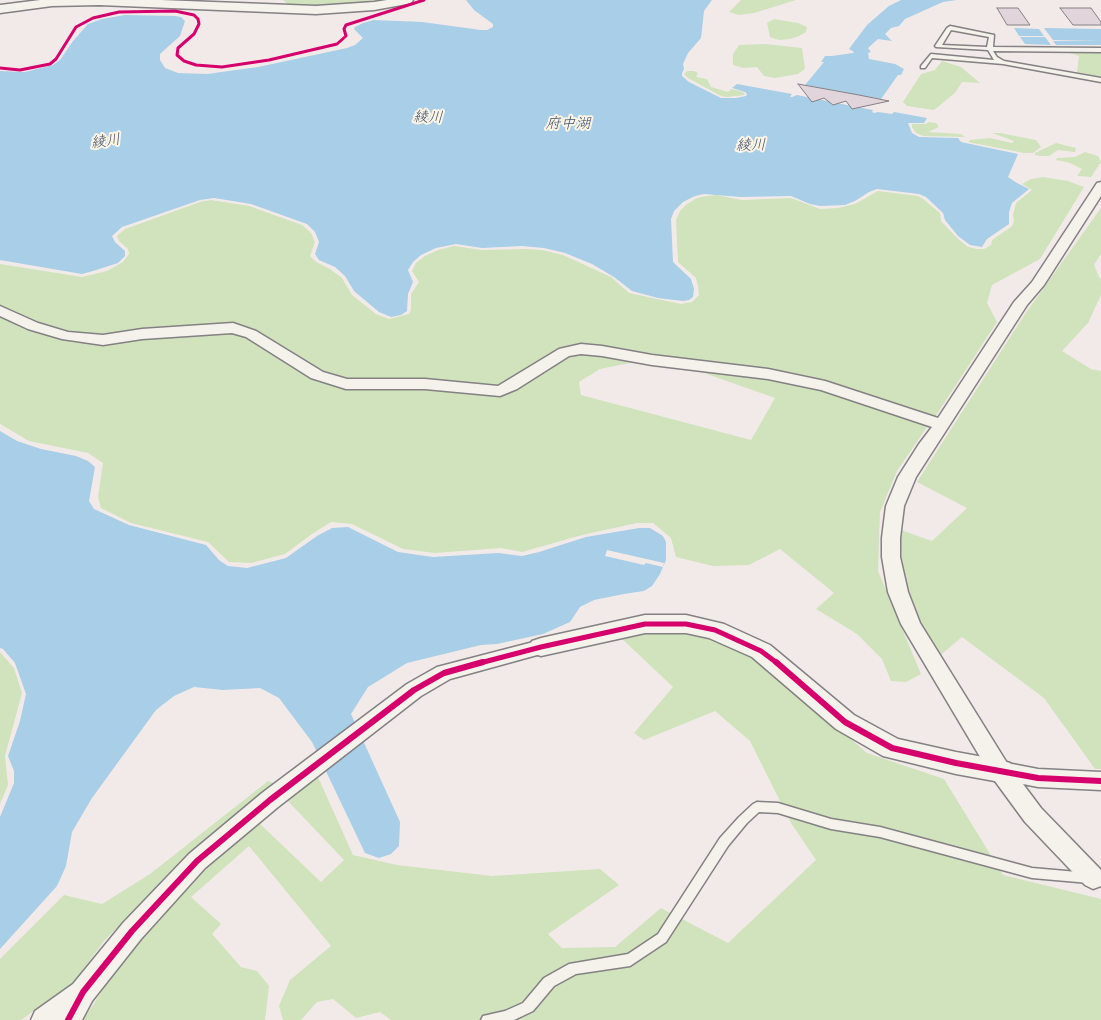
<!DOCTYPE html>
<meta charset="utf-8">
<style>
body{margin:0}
canvas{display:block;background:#f2eae8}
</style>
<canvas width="1101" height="1020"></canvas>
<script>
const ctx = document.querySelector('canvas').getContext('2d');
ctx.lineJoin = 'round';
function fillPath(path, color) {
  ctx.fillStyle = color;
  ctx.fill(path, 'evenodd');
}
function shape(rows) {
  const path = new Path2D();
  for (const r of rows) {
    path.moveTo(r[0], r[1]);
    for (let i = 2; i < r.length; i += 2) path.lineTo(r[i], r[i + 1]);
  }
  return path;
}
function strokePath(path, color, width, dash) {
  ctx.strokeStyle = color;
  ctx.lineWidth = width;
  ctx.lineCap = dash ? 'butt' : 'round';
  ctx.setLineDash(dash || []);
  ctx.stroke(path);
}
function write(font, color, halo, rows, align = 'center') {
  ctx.font = font + ' "Indie Flower","Klee One",sans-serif';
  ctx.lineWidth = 4;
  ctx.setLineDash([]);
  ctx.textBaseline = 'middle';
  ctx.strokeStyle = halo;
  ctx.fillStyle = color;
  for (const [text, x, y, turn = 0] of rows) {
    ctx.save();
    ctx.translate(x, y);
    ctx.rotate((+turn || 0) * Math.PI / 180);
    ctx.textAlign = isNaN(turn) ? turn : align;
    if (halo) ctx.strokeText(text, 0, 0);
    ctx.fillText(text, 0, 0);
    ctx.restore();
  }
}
fillPath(shape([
 [283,0,388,0,338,7,289,5],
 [741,0,796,0,754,13,739,15,729,12],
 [774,19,798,23,807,27,806,32,799,36,790,39,779,40,770,37,767,23],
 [765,44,802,48,805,69,798,74,775,78,764,76,757,67,743,68,733,65,733,54,739,45],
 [1063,51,1101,52,1101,77,1077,72,1079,56],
 [942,61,961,67,980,83,962,82,955,93,934,110,907,106,903,102,921,74,935,70],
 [687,71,694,71,698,73,696,77,707,79,711,87,728,92,731,89,743,92,745,95,727,97,721,96,688,78,684,74],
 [929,122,936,123,939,127,928,132,961,134,965,137,923,136,916,133,912,127,912,124,926,124],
 [992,133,1000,133,1036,140,1041,147,1033,153,1024,153,968,142,970,140,990,138,1012,143,1014,141],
 [1056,143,1076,148,1075,152,1058,150,1049,156,1040,156,1035,155,1035,153],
 [1085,152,1098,156,1101,162,1091,177,1077,176,1082,169,1070,163,1056,160,1057,158,1075,157],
 [1043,177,1068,181,1084,187,1040,259,992,285,987,303,997,322,935,417,925,416,920,422,927,427,897,471,880,512,878,571,921,674,906,682,891,681,882,659,857,634,816,609,834,593,780,549,749,565,713,566,676,557,671,538,653,523,637,523,582,535,522,552,501,548,435,553,403,549,352,524,331,522,312,534,285,554,251,563,229,562,208,542,131,523,101,508,98,497,103,463,88,453,29,441,0,424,0,264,82,277,107,271,123,262,129,254,128,249,119,241,117,236,125,229,200,202,211,200,249,206,302,225,311,233,315,242,310,256,316,262,330,269,342,278,352,295,376,314,389,319,409,314,411,310,411,294,419,282,412,271,416,263,425,256,438,250,454,246,482,250,525,249,542,250,563,255,611,277,629,293,681,304,692,302,699,295,698,286,696,278,678,262,676,220,680,211,687,204,697,198,707,196,716,195,742,200,791,198,820,209,838,208,855,204,878,191,918,196,923,199,940,213,941,221,957,238,968,247,977,249,984,249,991,245,992,240,1011,227,1014,222,1013,215,1016,203,1032,190,1022,184,1031,179],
 [640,361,687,367,775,398,751,440,581,395,579,382,600,369],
 [1101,208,1101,254,1094,265,1101,281,1101,295,1088,323,1062,351,1091,369,1101,371,1101,769,1095,769,1044,698,962,637,937,658,911,608,901,569,901,530,932,541,967,508,917,482,1025,314],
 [666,631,703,634,750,653,867,753,944,779,1003,875,1101,899,1101,1020,391,1020,380,1012,356,1018,333,999,317,1002,301,1020,283,1020,279,1006,290,980,331,946,249,846,191,897,221,924,212,934,241,967,257,971,269,986,265,1020,83,1020,121,962,166,904,259,823,321,882,344,860,286,799,318,777,353,855,397,865,492,876,600,869,619,885,548,934,562,948,615,947,661,908,728,943,816,860,791,823,750,741,715,711,644,740,634,733,673,687,620,637],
 [0,652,14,668,22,693,5,756,8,785,0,804],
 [268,781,278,785,160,884,104,941,74,982,21,1020,0,1020,0,959,64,895,102,904,150,874]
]), '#d0e3bd');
fillPath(shape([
 [466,0,712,0,704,11,701,38,688,53,683,64,684,69,682,73,682,76,689,82,721,98,736,98,746,96,747,94,745,92,732,88,737,84,792,94,790,97,792,97,797,95,812,98,814,101,817,99,832,102,831,104,833,105,837,103,852,106,853,108,857,107,873,110,872,112,874,113,878,112,892,114,894,112,927,118,924,123,908,123,912,133,919,137,958,138,961,142,1018,154,1008,177,1017,183,1029,189,1012,203,1009,212,1009,224,987,239,982,247,970,245,958,236,945,220,943,213,926,197,919,194,877,189,869,192,855,201,845,205,820,206,810,204,791,196,741,197,704,194,695,196,683,202,674,211,671,219,673,262,691,279,694,289,693,297,689,300,683,301,658,298,632,291,614,277,592,264,565,253,544,248,522,246,482,248,456,244,436,248,421,255,413,262,408,270,413,282,408,294,407,311,401,315,391,317,379,312,354,291,345,276,335,267,319,260,315,254,319,242,315,232,307,224,251,204,214,198,200,200,122,227,112,236,115,242,125,251,125,256,118,263,93,271,82,274,0,260,0,71,25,72,53,65,60,60,73,41,88,24,102,19,125,15,175,16,181,17,185,21,180,36,160,54,160,60,165,68,178,73,207,74,258,67,347,48,355,45,363,38,354,29,355,27,363,23,374,20,422,22,481,30,487,30,493,27,493,24,474,10],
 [901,0,957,0,943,2,905,19,899,26,891,28,885,34,892,41,878,39,868,48,871,52,868,53,869,59,895,64,904,69,901,75,898,75,881,99,805,85,824,62,821,62,825,56,832,56,853,53,854,52,849,49,867,25,889,6],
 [1014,28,1039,29,1044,36,1019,36],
 [1044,28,1101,29,1101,41,1053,40],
 [1020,37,1045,37,1051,45,1025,44],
 [1053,41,1101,41,1101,45,1056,45],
 [0,431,17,441,41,449,76,456,88,461,95,467,89,501,94,509,129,525,206,545,219,560,228,566,247,568,286,558,317,536,332,528,348,527,398,552,433,557,498,553,522,556,539,552,586,537,639,528,650,528,663,536,666,542,666,560,660,574,652,586,644,591,624,594,594,600,580,607,570,622,543,634,497,644,481,645,407,663,368,687,351,714,400,822,399,846,391,854,379,858,365,853,312,742,279,698,260,688,223,690,194,687,174,696,156,710,92,798,72,832,66,866,57,886,0,949,0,817,14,783,14,771,8,756,20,721,26,694,15,663,3,649,0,648]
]), '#a8cee8');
fillPath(shape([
 [607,550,664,563,663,567,646,563,644,565,605,556]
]), '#f2eae8');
const building = shape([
 [997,8,1018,8,1030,25,1007,25,997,8],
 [1060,8,1091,8,1101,22,1101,25,1073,25,1060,8],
 [798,84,859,95,889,101,852,109,846,101,833,105,824,98,812,102,798,84]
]);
fillPath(building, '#e1d5db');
strokePath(building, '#848084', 1);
const lane = shape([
 [950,26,994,35,993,47,1101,48,1101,52,993,51,997,57,1004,61,1101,78,1101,82,1003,64,932,58,925,68,921,68,921,66,931,54,994,60,988,50,936,47,935,46,947,28,950,26],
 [951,30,989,37,987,47,942,45,951,30],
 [757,802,778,803,831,819,880,827,1032,868,1089,873,1093,874,1095,878,1093,882,1089,883,1032,878,880,837,831,829,778,813,759,812,747,823,728,846,666,942,630,966,576,974,554,986,533,1011,514,1020,481,1020,483,1016,505,1011,523,1003,544,978,569,964,628,954,658,934,720,838,739,817,753,804,757,802]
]);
const street = shape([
 [1101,182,1101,196,1044,285,1027,305,916,477,904,506,900,538,900,557,908,592,920,623,1007,763,1038,769,1101,772,1101,790,1038,787,1023,784,1041,808,1101,870,1101,886,1093,889,1085,885,1025,822,992,777,901,624,888,592,882,557,882,538,886,506,898,477,919,444,932,427,821,390,768,379,652,365,602,356,581,354,569,356,517,389,500,396,425,389,346,389,311,378,246,337,232,333,142,339,103,345,62,339,28,329,0,316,0,306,38,323,68,332,103,335,142,329,233,323,256,331,323,372,347,379,425,379,498,386,559,349,581,344,602,346,652,355,768,369,825,381,938,418,1014,302,1032,282,1097,183,1101,182],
 [541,640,548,642,551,647,548,652,450,679,421,696,278,807,205,868,141,939,92,1001,82,1020,31,1020,35,1011,73,984,123,923,189,854,262,793,407,684,437,667,541,640]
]);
const secondary = shape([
 [40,0,161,0,316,6,374,2,387,0,413,0,411,3,407,4,374,10,316,14,99,5,52,6,0,13,0,5,40,0],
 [645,615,686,615,724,624,770,645,854,715,898,739,956,752,1000,760,1010,763,1014,771,1010,779,1000,782,956,774,883,756,836,729,752,657,709,638,686,633,645,633,541,656,532,653,529,647,532,641,541,638,645,615]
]);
strokePath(lane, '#848084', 3);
strokePath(street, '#848084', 3);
strokePath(secondary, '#848084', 3);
fillPath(lane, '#f5f1eb');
fillPath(street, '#f5f1eb');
fillPath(secondary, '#f5f1eb');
strokePath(shape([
 [0,68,20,70,50,64,56,59,76,27,93,18,119,12,175,11,194,15,198,19,199,24,194,34,178,48,177,55,184,61,196,65,222,67,269,60,337,44,346,36,344,29,346,25,424,0]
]), '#d6006c', 3);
strokePath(shape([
 [480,663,541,647,645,624,686,624,715,630,761,651,777,663]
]), '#d6006c', 5);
strokePath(shape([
 [776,662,845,722,892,748,956,763,1038,778,1101,781],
 [68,1020,83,992,132,931,197,861,270,800,414,690,444,673,483,662]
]), '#d6006c', 6);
write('italic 15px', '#41526f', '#fcf5e5', [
 ["綾川",428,119,2],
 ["府中湖",568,126],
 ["綾川",106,143,-8],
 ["綾川",751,147,-1]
]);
</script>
